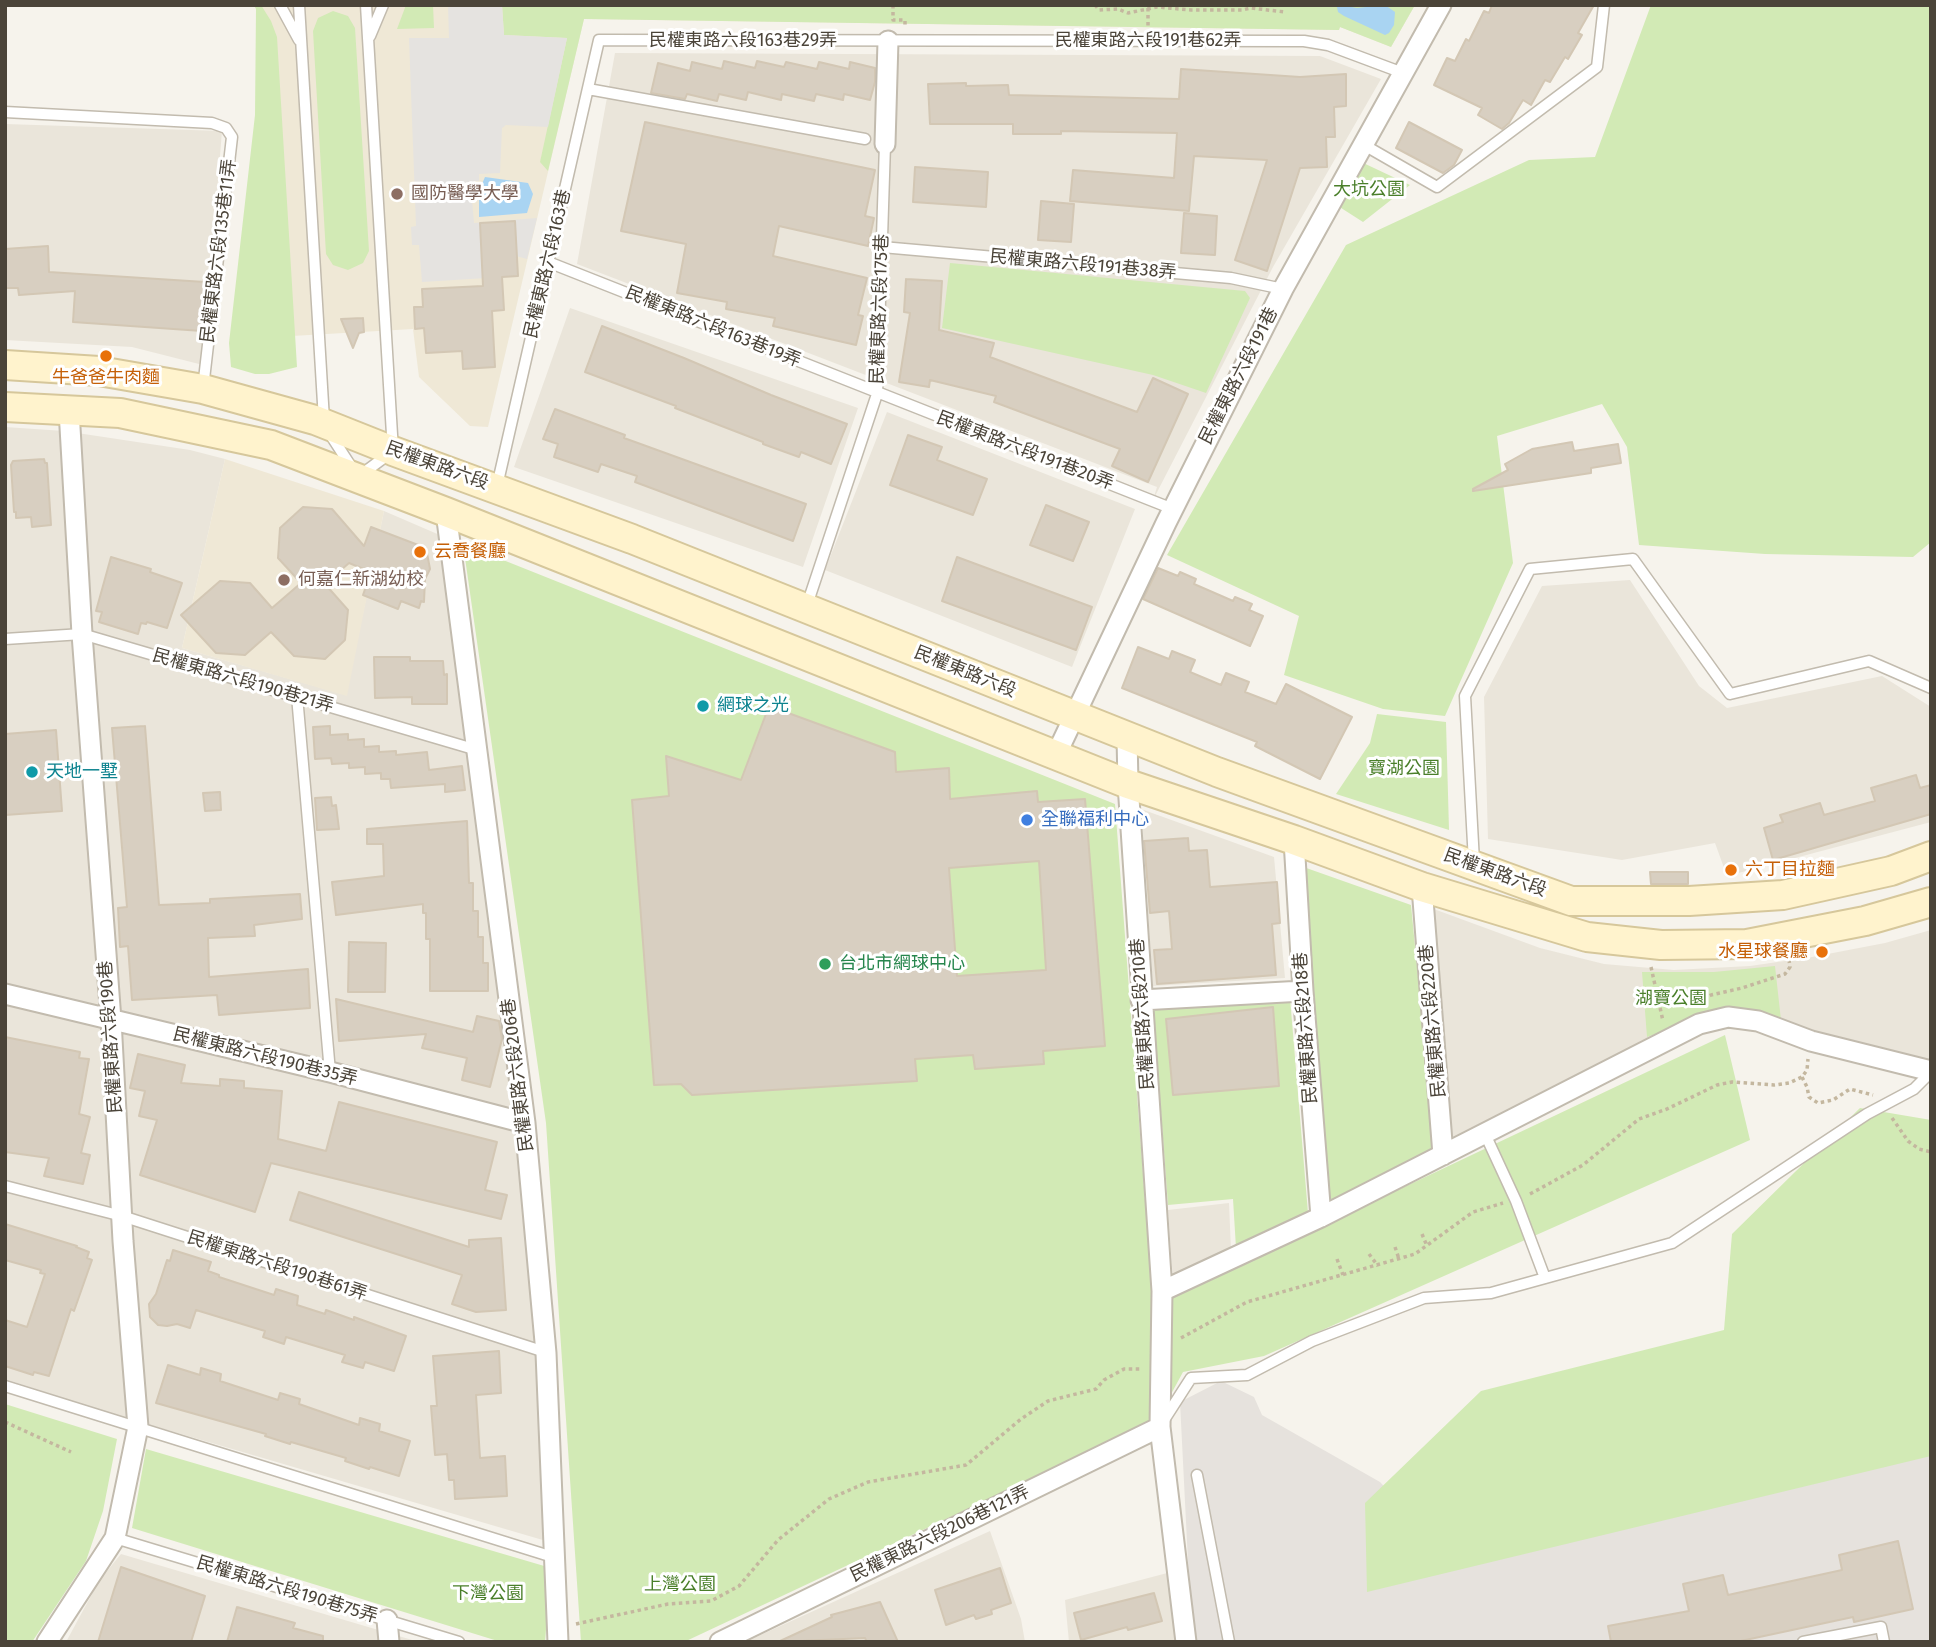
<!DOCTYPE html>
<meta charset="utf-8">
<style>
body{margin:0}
#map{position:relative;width:1936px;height:1647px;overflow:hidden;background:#f6f3ec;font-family:"Fira Sans",sans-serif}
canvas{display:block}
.frame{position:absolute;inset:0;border:7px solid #4b4439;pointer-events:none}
</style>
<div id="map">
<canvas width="1936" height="1647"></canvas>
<div class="frame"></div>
</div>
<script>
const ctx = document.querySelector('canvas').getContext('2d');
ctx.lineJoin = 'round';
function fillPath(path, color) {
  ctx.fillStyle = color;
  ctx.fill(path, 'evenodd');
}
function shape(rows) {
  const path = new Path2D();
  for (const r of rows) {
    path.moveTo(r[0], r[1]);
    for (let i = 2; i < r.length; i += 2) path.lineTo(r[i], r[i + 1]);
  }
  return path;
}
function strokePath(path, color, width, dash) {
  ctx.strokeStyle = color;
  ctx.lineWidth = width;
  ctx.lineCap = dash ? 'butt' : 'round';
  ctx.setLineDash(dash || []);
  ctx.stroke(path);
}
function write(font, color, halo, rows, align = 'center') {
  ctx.font = font + ' "Fira Sans","Noto Sans TC",sans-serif';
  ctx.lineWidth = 6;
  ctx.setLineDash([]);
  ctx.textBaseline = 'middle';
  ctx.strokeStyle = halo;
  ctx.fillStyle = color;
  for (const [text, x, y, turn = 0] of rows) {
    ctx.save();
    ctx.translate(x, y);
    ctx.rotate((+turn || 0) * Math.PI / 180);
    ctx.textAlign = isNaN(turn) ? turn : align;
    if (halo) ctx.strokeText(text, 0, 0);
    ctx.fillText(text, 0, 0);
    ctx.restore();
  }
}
fillPath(shape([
 [615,53,1320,56,1381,79,1273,267,1153,500,1157,487,577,264],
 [5,124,222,131,203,365,132,347,5,340],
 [570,308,858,408,803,567,514,467],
 [887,412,1135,509,1072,667,825,570],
 [5,427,64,431,190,450,225,459,182,648,346,695,384,511,442,536,521,1092,553,1543,106,1412,5,1379],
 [1630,580,1699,686,1727,708,1882,676,1931,707,1931,822,1727,876,1715,843,1622,860,1488,839,1484,697,1542,586],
 [1141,809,1274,857,1285,978,1153,986],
 [1431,908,1540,948,1604,964,1674,970,1750,966,1812,957,1885,943,1931,930,1931,1066,1902,1060,1778,1019,1716,1018,1451,1145],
 [1229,1203,1231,1251,1173,1280,1168,1210],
 [990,1531,1021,1619,1025,1642,745,1642],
 [121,1554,419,1642,66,1642,99,1581],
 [1171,1572,1179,1642,1069,1642,1065,1600]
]), '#eae5da');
fillPath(shape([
 [1221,1381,1254,1397,1262,1415,1380,1482,1430,1535,1931,1445,1931,1642,1192,1642,1180,1402]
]), '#e6e2dd');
fillPath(shape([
 [254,5,1415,5,1391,47,1340,27,1339,30,584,19,488,427,470,426,419,377,413,329,292,336,263,21],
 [225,459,384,511,347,696,182,648]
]), '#efe8d6');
fillPath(shape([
 [254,5,261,5,271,21,277,37,297,367,269,374,255,374,231,367,229,343,255,115,256,9],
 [406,5,433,5,434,28,397,29],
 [502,5,1415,5,1391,47,1340,27,1339,30,584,19,548,171,540,162,567,38,504,35],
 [1651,5,1931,5,1931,542,1913,557,1765,554,1639,545,1627,447,1602,404,1497,436,1513,563,1445,716,1383,709,1284,675,1299,616,1167,555,1346,245,1529,160,1595,157],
 [333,11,348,16,355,28,369,251,363,263,348,270,333,265,326,254,313,31,318,18],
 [1357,160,1410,185,1363,222,1338,206],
 [950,263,1245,291,1250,298,1206,393,1153,375,942,328],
 [463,544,1115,804,1153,1306,1725,1035,1750,1140,1264,1356,1183,1372,1157,1420,684,1642,581,1642,546,1123],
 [1377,714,1446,722,1449,830,1336,794,1370,743],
 [1295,864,1411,905,1435,1152,1322,1206],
 [1775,966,1781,1020,1726,1008,1647,1037,1642,972,1714,972],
 [1290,998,1308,1213,1236,1248,1233,1199,1168,1205,1153,1006],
 [1860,1108,1931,1120,1931,1456,1367,1592,1365,1503,1481,1391,1724,1330,1732,1234],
 [5,1404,117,1439,103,1511,86,1561,32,1642,5,1642],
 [146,1449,551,1568,545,1642,501,1642,132,1528]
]), '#d2eab5');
fillPath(shape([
 [448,5,502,5,504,35,567,38,548,127,506,125,502,128,500,173,479,174,479,181,474,181,474,188,471,188,474,223,537,218,527,259,516,256,518,276,422,282,419,245,412,245,411,227,416,226,409,38,449,38]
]), '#e5e3e0');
fillPath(shape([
 [1340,5,1357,8,1385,5,1395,12,1394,25,1389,33,1385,35,1344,16,1338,12,1337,7],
 [485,177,528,183,533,194,527,213,479,217,479,191]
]), '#a9d4f2');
const building = shape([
 [1492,5,1594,5,1578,33,1582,35,1568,59,1565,57,1550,82,1545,80,1531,105,1523,100,1509,123,1502,129,1478,115,1482,108,1434,85,1447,58,1455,61,1466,39,1469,41,1484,11,1489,13,1492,5],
 [724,61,755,68,757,61,784,67,786,62,817,69,819,62,849,69,850,62,875,68,875,82,870,100,844,94,843,100,816,94,814,101,782,94,781,100,748,92,746,100,719,94,717,101,687,94,685,99,651,93,658,63,690,71,692,62,722,69,724,61],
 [1181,69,1300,77,1346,74,1346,106,1334,107,1335,137,1326,137,1327,167,1300,168,1267,271,1235,260,1267,160,1194,156,1189,211,1070,201,1073,170,1174,178,1177,133,1061,131,1061,134,1013,134,1013,124,930,124,928,84,966,83,966,86,1008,85,1009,95,1179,99,1181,69],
 [645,122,875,170,865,216,874,218,868,246,779,226,773,256,867,278,858,315,863,316,856,345,773,326,775,318,726,309,727,302,677,293,686,244,621,231,645,122],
 [1409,122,1462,150,1454,165,1443,173,1396,148,1409,122],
 [915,167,988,172,986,207,913,202,915,167],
 [1041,201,1074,204,1071,242,1038,240,1041,201],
 [1184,213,1217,216,1215,255,1181,253,1184,213],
 [515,221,518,276,502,277,504,310,492,311,495,367,463,369,462,351,426,353,424,328,415,329,414,307,423,307,422,289,483,286,480,223,515,221],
 [48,246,49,272,205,282,202,331,73,322,75,291,19,295,18,288,5,288,5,249,48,246],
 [906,279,942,281,939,330,994,343,990,357,1137,412,1153,378,1188,394,1148,482,1112,466,1120,449,994,402,996,396,930,380,929,387,899,382,910,313,904,312,906,279],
 [363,318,364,332,359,333,353,348,341,319,363,318],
 [602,326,684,358,771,395,847,424,831,464,801,452,799,457,763,444,763,442,675,408,676,406,585,372,602,326],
 [555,409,625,435,624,438,806,504,793,541,635,482,637,476,601,464,598,472,554,457,558,444,543,439,555,409],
 [908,435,942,447,937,460,987,479,973,515,890,485,908,435],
 [1572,442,1574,451,1618,444,1621,463,1591,468,1591,473,1473,491,1473,489,1508,470,1505,464,1532,449,1572,442],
 [44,459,45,463,47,463,51,525,32,527,31,517,16,518,16,512,14,512,11,465,13,461,44,459],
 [1046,505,1089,522,1073,561,1030,545,1046,505],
 [303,507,332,509,364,546,371,527,426,548,430,569,425,579,424,602,421,601,419,608,401,601,398,609,363,595,371,572,349,563,325,584,348,610,345,640,325,659,294,656,271,632,245,655,216,653,181,615,220,581,250,583,272,608,301,583,278,558,280,528,303,507],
 [111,557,151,569,150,572,182,583,167,628,147,622,146,624,141,623,138,634,99,622,102,612,96,611,111,557],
 [957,557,1092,607,1076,650,942,601,957,557],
 [1158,568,1178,576,1180,572,1196,579,1194,584,1233,601,1235,597,1252,604,1249,610,1263,616,1250,646,1143,599,1158,568],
 [1138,647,1169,659,1172,651,1195,660,1190,672,1221,685,1226,673,1249,682,1245,692,1276,704,1286,684,1352,717,1320,779,1255,746,1257,742,1122,688,1138,647],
 [374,657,410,657,410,661,443,661,444,675,447,674,447,704,412,704,412,697,375,698,374,657],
 [769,706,895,752,896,772,949,768,950,799,1037,791,1038,802,1085,799,1105,1046,1043,1051,1044,1064,975,1069,973,1055,915,1059,917,1081,692,1095,681,1084,654,1085,632,800,669,796,666,756,741,780,769,706],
 [1039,861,1046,970,957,976,949,868,1039,861],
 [145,726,159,905,210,903,210,899,300,894,302,919,254,925,255,936,208,938,209,977,308,969,310,1008,219,1015,217,995,132,1000,128,946,120,947,118,908,127,907,112,728,145,726],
 [330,726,330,735,348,734,348,740,364,739,364,747,379,746,379,752,396,751,396,755,427,752,429,770,462,766,465,790,445,792,445,784,391,788,390,779,381,779,381,773,365,774,365,767,349,768,349,763,332,764,331,758,315,759,313,727,330,726],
 [56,730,62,811,5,815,5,734,56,730],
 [1916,775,1920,788,1931,785,1931,814,1773,860,1764,828,1783,822,1780,815,1820,803,1824,815,1875,801,1871,788,1916,775],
 [220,792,221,810,205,811,203,793,220,792],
 [331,797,332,806,336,805,339,829,317,830,315,798,331,797],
 [467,821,469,883,473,883,473,911,478,911,478,937,483,937,483,963,488,963,488,991,430,991,430,939,426,939,426,913,423,913,423,904,336,915,332,882,384,876,383,844,367,844,367,829,467,821],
 [1188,838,1189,851,1207,850,1210,887,1277,882,1280,923,1272,924,1276,975,1157,984,1154,950,1172,949,1169,911,1150,913,1144,841,1188,838],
 [1650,872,1688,872,1688,884,1651,884,1650,872],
 [349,942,386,943,385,992,348,992,349,942],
 [336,999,473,1032,477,1016,499,1021,502,1039,490,1087,462,1080,467,1058,422,1048,426,1034,339,1041,336,999],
 [1273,1007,1279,1086,1173,1095,1166,1019,1273,1007],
 [5,1037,80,1052,79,1058,89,1059,79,1114,90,1117,81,1153,90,1155,83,1184,44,1176,49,1158,5,1152,5,1037],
 [138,1054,185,1065,181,1083,220,1086,220,1079,244,1081,244,1088,282,1091,278,1139,326,1151,339,1102,497,1142,485,1190,507,1195,501,1219,271,1163,255,1212,140,1175,157,1120,139,1116,145,1091,130,1088,138,1054],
 [299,1192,469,1247,469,1240,501,1238,506,1310,476,1312,452,1304,462,1275,290,1220,299,1192],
 [5,1224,77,1246,76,1247,89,1252,87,1258,92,1260,74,1311,71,1309,49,1376,34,1372,33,1375,5,1366,5,1320,27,1327,45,1274,40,1273,41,1270,5,1260,5,1224],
 [173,1250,211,1262,208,1271,219,1275,219,1277,274,1295,276,1289,298,1296,297,1305,325,1314,326,1310,354,1320,354,1317,406,1336,394,1371,365,1362,363,1368,342,1362,345,1355,286,1337,284,1344,263,1337,265,1331,196,1310,190,1328,177,1324,167,1326,158,1325,150,1317,149,1304,156,1294,167,1260,170,1261,173,1250],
 [499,1351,501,1393,476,1395,480,1458,505,1456,507,1496,455,1499,454,1480,449,1480,447,1454,435,1455,431,1406,437,1406,433,1356,499,1351],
 [168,1365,200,1375,201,1368,221,1374,220,1381,278,1400,280,1393,300,1399,299,1404,359,1425,360,1418,380,1424,379,1431,410,1441,399,1476,370,1467,369,1469,345,1461,346,1458,291,1442,290,1444,265,1436,266,1434,156,1403,168,1365],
 [1898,1541,1913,1609,1854,1622,1853,1617,1736,1642,1611,1642,1608,1626,1689,1611,1683,1584,1723,1575,1728,1595,1842,1570,1839,1555,1898,1541],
 [121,1567,205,1596,191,1642,98,1642,121,1567],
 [1000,1568,1011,1603,991,1610,992,1614,976,1619,974,1615,946,1625,935,1590,1000,1568],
 [1154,1593,1162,1621,1128,1630,1127,1627,1081,1640,1074,1613,1154,1593],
 [880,1602,898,1642,867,1642,865,1638,778,1642,832,1617,831,1615,880,1602],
 [237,1607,295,1623,293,1628,323,1636,323,1642,227,1642,237,1607]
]);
fillPath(building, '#d8cfc1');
strokePath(building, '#d3c7b4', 2);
const lane = shape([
 [280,5,299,40],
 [299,5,324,420],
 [370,36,383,5],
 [588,89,865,139],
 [5,112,212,123,226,128,232,137,203,388],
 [1364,145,1437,187,1597,67,1604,5],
 [882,247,1231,278,1283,289],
 [548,262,1173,509],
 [330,434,352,468],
 [362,474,393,451,366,5],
 [497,486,599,40,1304,41,1328,45,1403,73],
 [806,608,877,394,885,144],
 [5,639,82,634,477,750],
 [297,696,330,1072],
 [1474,862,1465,696,1530,569,1633,559,1730,694,1869,661,1931,688],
 [1485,1134,1516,1201,1545,1278],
 [5,1186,122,1216,545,1352],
 [5,1386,556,1558],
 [1164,1420,1191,1378,1247,1375,1312,1341,1424,1298,1491,1293,1672,1243,1867,1114,1914,1089,1931,1072],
 [1197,1475,1229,1642],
 [115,1538,459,1642],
 [1803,1642,1881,1627,1884,1642]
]);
const street = shape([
 [885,144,888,41],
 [446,512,525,1123,546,1353,558,1642],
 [1127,737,1128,784,1162,1291,1160,1427,1186,1642],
 [1055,757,1166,523,1283,289,1441,5],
 [1294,840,1303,991,1321,1217],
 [1422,887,1443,1155],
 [5,994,330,1072,525,1123],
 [1141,1000,1303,991],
 [1162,1291,1321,1217,1699,1024,1728,1017,1758,1021,1811,1041,1931,1071],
 [387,1620,389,1642],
 [47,1642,115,1538,138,1427,123,1241,111,1020,82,634,69,410],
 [720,1642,1160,1427]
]);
const secondary = shape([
 [5,365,99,371,203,389,315,420,393,451,632,539,1217,772,1571,901,1689,901,1783,895,1891,871,1931,856],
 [5,407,120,413,271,445,446,512,1128,784,1294,840,1422,887,1587,937,1661,945,1747,944,1865,921,1931,902]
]);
strokePath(lane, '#c2bbae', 13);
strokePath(street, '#c2bbae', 23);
strokePath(secondary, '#d6c79b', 32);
strokePath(shape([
 [893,5,893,20,905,20,905,28],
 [1095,5,1099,10,1118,9,1128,13,1157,7,1191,10,1242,10,1251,8,1285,12],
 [1148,8,1148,27],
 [1651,967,1663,1021],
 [1691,1005,1711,995,1742,988,1785,974,1790,967,1789,960],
 [1802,1077,1807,1087,1809,1097,1818,1103,1833,1100,1850,1089,1873,1095],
 [1892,1118,1908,1141,1919,1149,1931,1152],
 [1530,1194,1583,1165,1639,1119,1667,1109,1717,1085,1732,1082,1774,1085,1789,1083,1802,1077,1807,1070,1808,1059],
 [1422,1234,1427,1246],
 [1395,1247,1399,1259],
 [1369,1254,1378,1266],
 [1337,1259,1343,1275],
 [1181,1338,1247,1302,1415,1254,1473,1212,1503,1203],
 [5,1422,71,1452],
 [576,1624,668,1604,711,1601,739,1586,778,1540,829,1499,868,1482,966,1465,1021,1419,1048,1401,1096,1389,1104,1380,1124,1369,1141,1369]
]), '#c4b79f', 3.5, [3.5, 3.5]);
strokePath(lane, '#fff', 10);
strokePath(street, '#fff', 19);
strokePath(secondary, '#fff3cd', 28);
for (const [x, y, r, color] of [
 [397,194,7,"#8d6e63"],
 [106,356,7,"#e8710a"],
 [420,552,7,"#e8710a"],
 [284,580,7,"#8d6e63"],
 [703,706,7,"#0f9aa8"],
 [32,772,7,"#0f9aa8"],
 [1027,820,7,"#3f7fe0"],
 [1731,870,7,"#e8710a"],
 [1822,952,7,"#e8710a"],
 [825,964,7,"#2e9e5b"]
]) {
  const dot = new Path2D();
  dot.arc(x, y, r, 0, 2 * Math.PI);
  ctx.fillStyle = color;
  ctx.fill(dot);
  strokePath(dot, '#fff', 2.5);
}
write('18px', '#4b4439', '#fff', [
 ["民權東路六段163巷29弄",743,41],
 ["民權東路六段191巷62弄",1148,41],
 ["民權東路六段135巷11弄",219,251,-83],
 ["民權東路六段163巷",548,264,-77],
 ["民權東路六段191巷38弄",1083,265,5],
 ["民權東路六段175巷",880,309,-88],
 ["民權東路六段163巷19弄",713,327,22],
 ["民權東路六段191巷",1239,376,-63],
 ["民權東路六段191巷20弄",1025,451,21],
 ["民權東路六段",437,466,20],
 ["民權東路六段",965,672,22],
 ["民權東路六段190巷21弄",243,681,16],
 ["民權東路六段",1495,873,20],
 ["民權東路六段210巷",1143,1014,-94],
 ["民權東路六段220巷",1433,1021,-95],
 ["民權東路六段218巷",1306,1028,-94],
 ["民權東路六段190巷",111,1037,-94],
 ["民權東路六段190巷35弄",265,1057,14],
 ["民權東路六段206巷",518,1075,-97],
 ["民權東路六段190巷61弄",277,1266,18],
 ["民權東路六段206巷121弄",940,1534,-26],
 ["民權東路六段190巷75弄",287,1590,17]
]);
write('18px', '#4a7f2a', '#fff', [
 ["大坑公園",1369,190],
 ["寶湖公園",1404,769],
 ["湖寶公園",1671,999],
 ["上灣公園",680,1585],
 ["下灣公園",488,1594]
]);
write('18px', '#785e54', '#fff', [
 ["國防醫學大學",411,194],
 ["何嘉仁新湖幼校",298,580]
], 'left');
write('18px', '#c56008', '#fff', [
 ["牛爸爸牛肉麵",106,378,"center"],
 ["云喬餐廳",434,552],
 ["六丁目拉麵",1745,870],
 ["水星球餐廳",1808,952,"right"]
], 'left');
write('18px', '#0d838f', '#fff', [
 ["網球之光",717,706],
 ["天地一墅",46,772]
], 'left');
write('18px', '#366cbe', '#fff', [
 ["全聯福利中心",1041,820]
], 'left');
write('18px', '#27864d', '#fff', [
 ["台北市網球中心",839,964]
], 'left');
</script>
